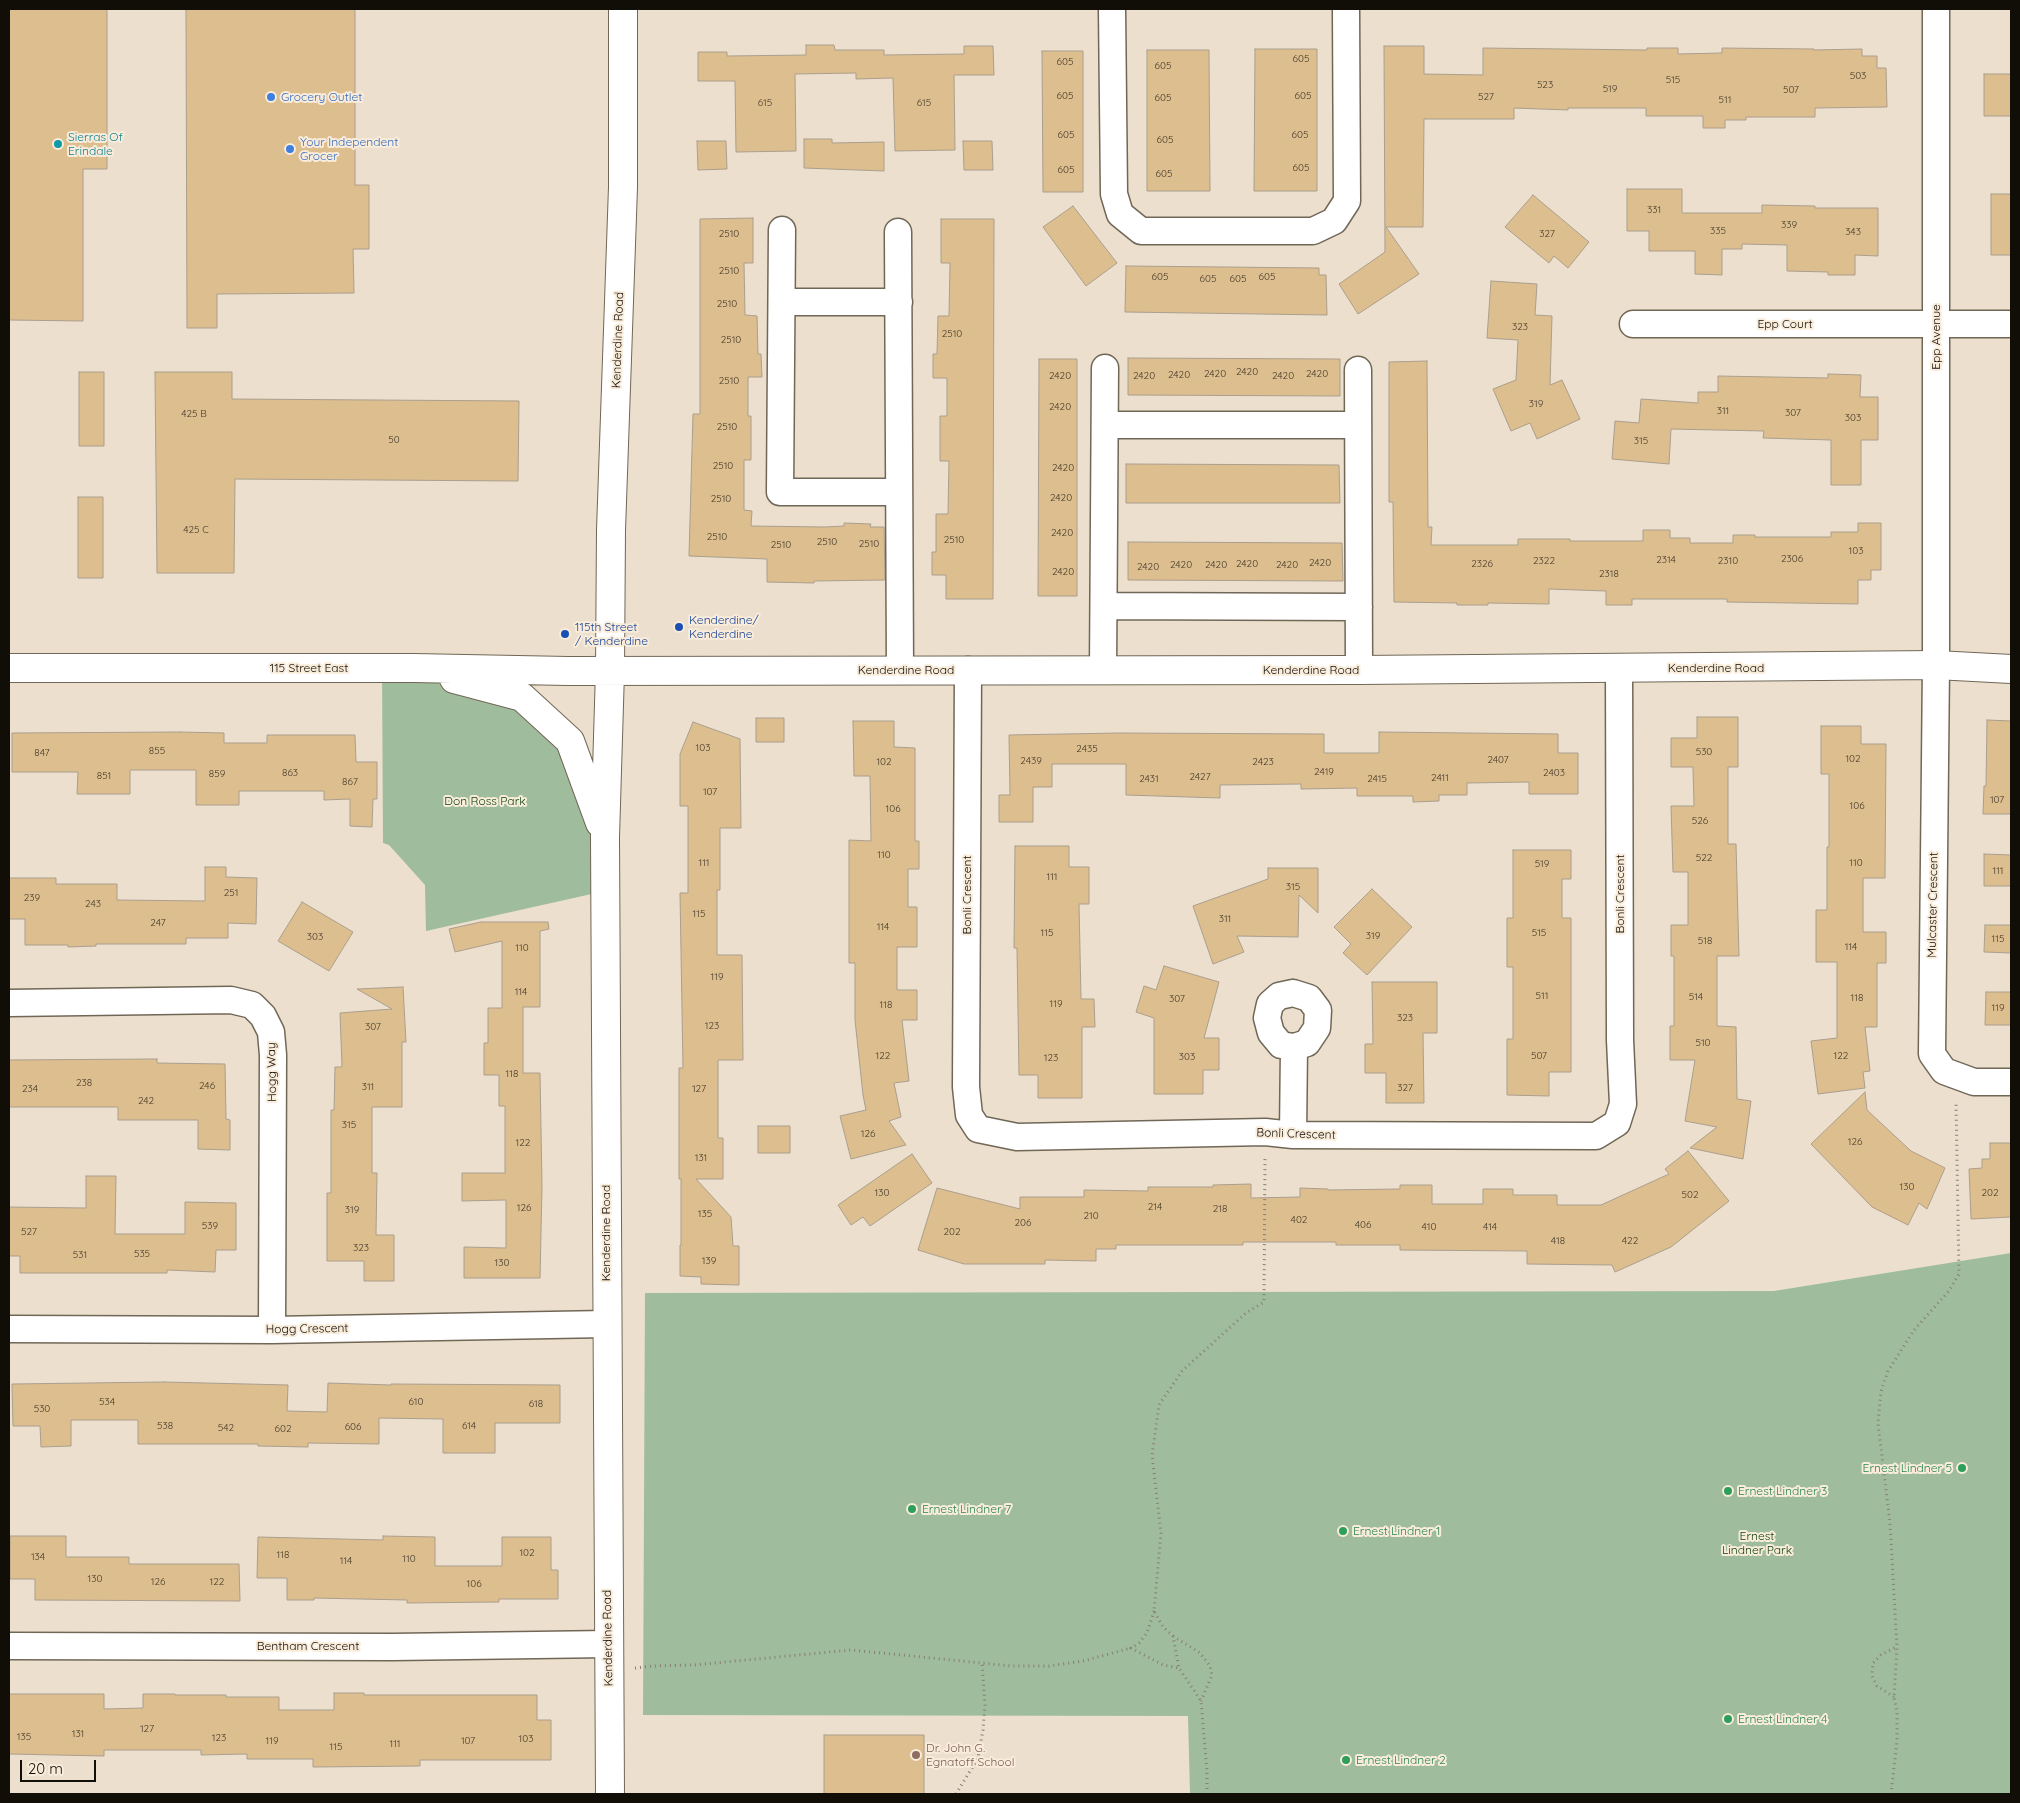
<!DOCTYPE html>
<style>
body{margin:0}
#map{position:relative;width:2020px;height:1803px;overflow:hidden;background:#ecdfcd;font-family:Quicksand,sans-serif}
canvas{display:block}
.frame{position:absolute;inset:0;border:10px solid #110d07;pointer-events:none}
.scale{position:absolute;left:20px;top:1760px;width:76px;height:22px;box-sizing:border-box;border:2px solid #110d07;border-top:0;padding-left:6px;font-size:15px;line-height:18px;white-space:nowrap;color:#110d07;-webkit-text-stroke:4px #f9ecda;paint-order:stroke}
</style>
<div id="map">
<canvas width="2020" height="1803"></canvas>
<div class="frame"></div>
<div class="scale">20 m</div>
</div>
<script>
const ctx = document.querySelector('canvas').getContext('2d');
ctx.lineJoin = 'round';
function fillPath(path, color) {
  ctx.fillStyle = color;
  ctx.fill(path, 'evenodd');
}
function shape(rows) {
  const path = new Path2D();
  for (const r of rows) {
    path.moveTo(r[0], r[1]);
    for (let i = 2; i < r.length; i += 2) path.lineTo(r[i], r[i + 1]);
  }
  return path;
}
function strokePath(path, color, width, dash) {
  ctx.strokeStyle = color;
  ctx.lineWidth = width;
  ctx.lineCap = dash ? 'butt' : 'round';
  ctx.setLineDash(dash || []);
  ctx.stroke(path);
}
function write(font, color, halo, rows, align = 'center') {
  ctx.font = font + ' Quicksand,sans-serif';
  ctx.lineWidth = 4;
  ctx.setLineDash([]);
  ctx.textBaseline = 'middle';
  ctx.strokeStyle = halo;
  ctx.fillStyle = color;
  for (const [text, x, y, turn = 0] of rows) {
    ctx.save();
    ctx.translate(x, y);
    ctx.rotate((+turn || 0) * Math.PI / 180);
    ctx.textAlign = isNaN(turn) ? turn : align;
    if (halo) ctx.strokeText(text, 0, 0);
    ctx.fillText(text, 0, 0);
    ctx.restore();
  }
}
fillPath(shape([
 [382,668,522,697,570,741,605,891,426,931,425,885,389,845,383,843],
 [2011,1253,2011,1794,1190,1794,1188,1716,643,1715,645,1293,1774,1291]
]), '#9fbd9c');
const building = shape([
 [9,9,107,9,107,169,83,169,83,321,9,320,9,9],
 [186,9,355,9,355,185,369,185,369,249,353,249,354,293,217,294,217,328,187,328,186,9],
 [806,45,834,45,835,50,884,50,884,55,964,54,964,46,993,46,994,75,954,75,955,150,895,151,893,78,856,79,856,73,795,74,796,151,736,152,735,81,698,81,698,52,727,52,727,56,806,55,806,45],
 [1384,46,1424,46,1424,74,1483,75,1483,48,1647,50,1647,48,1678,48,1678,54,1722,53,1722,48,1814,49,1814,50,1862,49,1862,56,1877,56,1877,68,1886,68,1887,107,1815,108,1815,117,1746,117,1746,120,1725,120,1725,128,1703,128,1703,116,1646,116,1646,108,1568,108,1568,110,1514,108,1514,119,1424,119,1423,227,1386,227,1419,274,1358,314,1339,284,1385,252,1384,46],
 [1255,49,1317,49,1317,191,1254,191,1255,49],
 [1147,50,1209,50,1210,191,1147,191,1147,50],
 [1042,51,1083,51,1083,192,1043,192,1042,51],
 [1984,74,2011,74,2011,116,1984,116,1984,74],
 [804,139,832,139,832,143,884,142,884,171,804,168,804,139],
 [697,141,726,141,727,169,698,170,697,141],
 [963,141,992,141,993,170,964,170,963,141],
 [1627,189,1682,189,1682,213,1762,213,1762,205,1815,206,1815,208,1878,208,1878,256,1855,255,1855,275,1828,275,1828,272,1787,271,1787,245,1742,244,1742,249,1722,249,1722,275,1695,274,1695,251,1649,251,1649,231,1627,231,1627,189],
 [1991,194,2011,194,2011,255,1991,255,1991,194],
 [1533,195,1589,242,1568,268,1554,256,1549,263,1505,227,1533,195],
 [1073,206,1117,263,1086,286,1043,227,1073,206],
 [753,218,753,263,744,263,745,315,757,316,758,354,761,354,762,377,748,377,748,416,751,416,751,460,744,460,744,510,752,511,751,526,825,527,844,526,844,523,871,524,870,527,884,527,885,580,814,581,814,583,767,582,767,559,689,556,693,414,700,414,700,219,753,218],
 [941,219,994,219,993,599,946,599,946,575,932,575,932,552,936,552,936,514,948,514,949,461,940,461,940,416,947,416,947,378,933,378,933,354,937,354,938,316,949,316,950,263,941,263,941,219],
 [1126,266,1319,268,1319,275,1326,275,1327,315,1125,312,1126,266],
 [1491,281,1537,284,1535,315,1552,316,1550,385,1562,380,1580,419,1537,439,1530,423,1511,431,1493,389,1516,380,1518,340,1487,338,1491,281],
 [1128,358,1340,359,1340,396,1128,395,1128,358],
 [1039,359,1077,359,1077,596,1038,596,1039,359],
 [1427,361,1428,527,1432,527,1431,545,1518,545,1518,539,1570,539,1570,541,1643,541,1643,530,1670,530,1670,538,1690,538,1690,543,1733,543,1733,535,1755,535,1755,537,1831,537,1831,532,1858,532,1858,523,1881,523,1881,570,1871,570,1871,580,1858,580,1858,604,1727,602,1727,599,1632,599,1632,605,1606,605,1606,591,1549,589,1549,604,1488,603,1488,605,1457,605,1457,603,1394,602,1393,502,1389,502,1389,362,1427,361],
 [79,372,104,372,104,446,79,446,79,372],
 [155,372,232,372,232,399,519,401,518,481,235,479,234,573,157,573,155,372],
 [1828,374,1861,375,1860,397,1878,397,1878,440,1861,440,1861,485,1831,485,1831,440,1763,438,1764,431,1671,429,1669,464,1612,459,1615,421,1639,423,1641,399,1698,403,1698,392,1718,392,1718,376,1828,378,1828,374],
 [1126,464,1339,465,1340,503,1126,503,1126,464],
 [78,497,103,497,103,578,78,578,78,497],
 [1128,542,1342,543,1343,581,1128,580,1128,542],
 [1697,717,1738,717,1738,767,1728,767,1728,844,1736,844,1739,956,1717,956,1717,1026,1736,1027,1737,1099,1751,1101,1743,1159,1690,1148,1717,1127,1685,1121,1695,1060,1670,1060,1670,1026,1674,1026,1674,956,1671,956,1671,925,1688,925,1688,872,1673,872,1671,806,1694,806,1693,767,1671,767,1671,738,1697,738,1697,717],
 [756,718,784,718,784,742,756,742,756,718],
 [1987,720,2011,721,2011,814,1983,814,1984,786,1986,786,1987,720],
 [853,721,894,721,894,747,915,748,915,841,919,841,919,869,908,869,908,907,917,907,917,947,897,947,897,990,917,990,917,1020,902,1020,909,1081,894,1083,901,1117,889,1121,906,1145,851,1159,840,1116,866,1110,863,1095,855,1020,855,963,849,963,849,840,871,841,870,776,854,776,853,721],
 [693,722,740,739,741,828,720,828,720,890,717,890,717,955,742,955,743,1060,718,1060,718,1138,723,1138,723,1179,696,1179,731,1217,733,1246,739,1246,739,1285,701,1284,701,1277,680,1276,680,1245,681,1245,681,1179,679,1179,679,1068,683,1068,680,893,688,893,688,806,680,806,680,754,693,722],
 [1821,726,1861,726,1861,744,1886,744,1885,878,1863,878,1863,932,1886,932,1886,963,1877,963,1877,1027,1865,1027,1870,1071,1863,1072,1865,1088,1818,1094,1811,1041,1837,1038,1837,962,1816,962,1816,910,1827,910,1827,847,1829,847,1829,774,1821,774,1821,726],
 [180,732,224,733,224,743,267,743,267,735,355,735,356,762,377,762,377,799,373,799,372,827,350,826,350,799,324,800,324,791,239,791,239,805,196,805,196,770,130,770,130,794,77,794,78,772,12,772,12,733,180,732],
 [1379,732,1558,734,1558,753,1578,753,1578,794,1529,794,1529,782,1467,783,1467,795,1439,795,1439,801,1413,802,1413,796,1357,796,1357,788,1301,789,1301,784,1220,785,1220,798,1126,795,1126,764,1052,764,1052,787,1033,787,1033,822,999,822,999,795,1010,795,1009,735,1118,733,1324,734,1324,753,1379,753,1379,732],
 [1015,846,1069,846,1069,867,1089,867,1089,904,1079,904,1081,999,1094,999,1095,1027,1082,1027,1082,1098,1038,1098,1038,1075,1019,1075,1017,948,1014,948,1015,846],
 [1513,850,1571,850,1571,879,1562,879,1562,918,1571,918,1571,1072,1549,1072,1549,1096,1507,1095,1507,1039,1513,1039,1513,967,1507,967,1507,918,1513,918,1513,850],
 [1984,854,2011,855,2011,886,1984,886,1984,854],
 [205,867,226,867,226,877,257,878,256,924,228,923,228,938,186,938,186,944,96,944,96,946,68,947,68,945,25,945,25,919,9,919,9,878,56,878,56,884,117,884,117,900,205,901,205,867],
 [1268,868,1318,868,1318,913,1299,895,1298,937,1237,936,1244,952,1213,964,1193,906,1268,879,1268,868],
 [1372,889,1412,927,1367,975,1343,953,1351,944,1334,927,1372,889],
 [302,902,353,932,329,971,278,941,302,902],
 [481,922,548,922,549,929,540,931,540,1007,523,1007,523,1073,540,1073,542,1186,540,1278,464,1278,464,1247,506,1248,506,1200,462,1201,462,1173,505,1173,505,1106,499,1106,499,1075,484,1075,484,1043,488,1043,488,1008,502,1008,502,941,455,952,449,929,481,922],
 [1985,925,2011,925,2011,953,1984,952,1985,925],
 [1164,966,1219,982,1204,1038,1219,1038,1219,1070,1203,1070,1203,1094,1154,1094,1154,1018,1136,1012,1144,986,1156,990,1164,966],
 [1372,982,1437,982,1437,1033,1423,1033,1424,1103,1386,1103,1386,1073,1365,1073,1365,1044,1373,1044,1372,982],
 [403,987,406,1042,402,1042,402,1107,372,1107,372,1173,377,1173,376,1235,394,1235,394,1281,364,1281,364,1261,327,1261,327,1193,331,1193,331,1110,334,1110,335,1067,342,1067,340,1013,392,1009,357,989,403,987],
 [1986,992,2011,992,2011,1025,1985,1025,1986,992],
 [157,1059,157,1063,225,1064,226,1119,230,1120,230,1150,198,1149,198,1120,118,1120,118,1107,9,1107,9,1060,157,1059],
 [1865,1092,1867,1110,1911,1151,1945,1168,1927,1209,1919,1203,1908,1225,1872,1207,1811,1144,1865,1092],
 [758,1126,790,1126,790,1153,758,1153,758,1126],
 [1990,1143,2011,1143,2011,1217,1971,1219,1969,1169,1982,1168,1982,1159,1990,1159,1990,1143],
 [1688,1151,1729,1201,1671,1247,1615,1272,1612,1265,1527,1264,1527,1251,1400,1250,1400,1245,1336,1245,1336,1242,1243,1242,1243,1245,1116,1245,1116,1249,1096,1249,1096,1261,1045,1260,1045,1264,964,1264,918,1250,937,1188,1020,1209,1020,1197,1084,1197,1084,1190,1148,1191,1148,1187,1213,1187,1213,1185,1251,1184,1251,1198,1300,1197,1300,1188,1328,1189,1328,1190,1400,1189,1400,1185,1432,1185,1432,1204,1483,1204,1483,1189,1513,1189,1513,1195,1557,1195,1557,1205,1601,1205,1669,1174,1665,1169,1688,1151],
 [912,1154,932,1183,870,1226,863,1217,851,1225,838,1205,912,1154],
 [86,1176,116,1176,115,1234,185,1234,185,1202,236,1203,236,1250,216,1250,215,1272,167,1270,167,1273,20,1273,20,1256,9,1256,9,1207,86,1208,86,1176],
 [164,1382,288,1385,287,1411,327,1412,328,1383,391,1385,391,1384,560,1385,560,1423,495,1423,495,1453,443,1453,443,1419,379,1418,379,1444,308,1443,308,1447,258,1446,258,1444,138,1444,138,1420,71,1420,71,1446,41,1447,40,1426,13,1426,12,1384,164,1382],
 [10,1536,66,1536,66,1557,129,1557,129,1564,239,1564,240,1601,35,1600,35,1579,10,1579,10,1536],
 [383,1536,435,1537,435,1566,502,1566,502,1537,551,1537,551,1570,558,1570,558,1599,499,1599,499,1602,407,1603,407,1600,314,1598,314,1600,287,1600,287,1578,257,1578,258,1537,383,1540,383,1536],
 [334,1693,364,1693,364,1695,537,1695,537,1720,551,1720,551,1760,420,1760,420,1766,313,1767,313,1759,247,1759,247,1754,201,1755,201,1750,104,1750,104,1756,9,1754,9,1694,104,1694,104,1709,143,1708,143,1694,175,1694,175,1695,226,1695,226,1697,279,1697,279,1710,334,1710,334,1693],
 [824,1735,924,1735,924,1794,824,1794,824,1735]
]);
fillPath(building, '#ddbe8f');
strokePath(building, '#aa9e8d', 1);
const street = shape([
 [1112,9,1114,194,1120,214,1141,231,1313,231,1334,221,1347,201,1346,9],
 [1936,9,1936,665,1932,1054,1944,1071,1974,1082,2011,1082],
 [782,230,780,492,899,492],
 [898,232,900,670],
 [782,302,899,302],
 [1633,324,2011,324],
 [1358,370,1359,670],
 [1105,425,1358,425],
 [1105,606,1359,607],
 [968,670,966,1087,969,1115,978,1129,1017,1137,1265,1132,1293,1135,1596,1136,1617,1123,1623,1104,1620,1040,1619,668],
 [1103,670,1105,368],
 [1293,993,1309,998,1318,1010,1317,1028,1307,1043,1294,1047,1281,1045,1271,1033,1267,1018,1270,1004,1279,996,1293,993],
 [9,1003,231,1000,252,1005,263,1016,271,1032,273,1055,272,1330],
 [1293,1135,1294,1047],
 [9,1329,272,1330,606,1324],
 [9,1646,393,1647,608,1644]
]);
const secondary = shape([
 [9,668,414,668,568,671,1359,670,1936,665,2011,669],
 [454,679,522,697,570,741,600,823],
 [610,1794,605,837,610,671,611,530,623,187,623,9]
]);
strokePath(street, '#716757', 29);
strokePath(secondary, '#716757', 30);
strokePath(shape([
 [1154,1611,1147,1633,1139,1643,1131,1648,1163,1665,1179,1668],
 [1173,1636,1200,1653,1210,1666,1212,1675,1201,1701],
 [635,1668,653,1666,694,1665,851,1650,1012,1666,1049,1666,1083,1661,1131,1648],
 [1894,1697,1877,1686,1872,1676,1873,1663,1881,1655,1896,1647],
 [956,1794,978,1758,983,1730,985,1705,982,1662],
 [1207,1794,1207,1771,1201,1701,1179,1668,1173,1636,1163,1627,1154,1611,1161,1533,1152,1455,1159,1405,1182,1371,1246,1313,1264,1302,1265,1158],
 [1891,1794,1897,1741,1897,1712,1894,1697,1897,1647,1890,1523,1878,1423,1881,1391,1888,1371,1914,1330,1949,1291,1959,1274,1956,1102]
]), '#877e72', 3, [1, 4]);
strokePath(street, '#fff', 26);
strokePath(secondary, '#fff', 28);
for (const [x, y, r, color] of [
 [271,97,5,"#3f7fe0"],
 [58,144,5,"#0f9aa8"],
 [290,149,5,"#3f7fe0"],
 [679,627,5,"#1a4fb4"],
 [565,634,5,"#1a4fb4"],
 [1962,1468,5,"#2e9e5b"],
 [1728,1491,5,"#2e9e5b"],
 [912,1509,5,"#2e9e5b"],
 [1343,1531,5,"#2e9e5b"],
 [1728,1719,5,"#2e9e5b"],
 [916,1755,5,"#8d6e63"],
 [1346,1760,5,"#2e9e5b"]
]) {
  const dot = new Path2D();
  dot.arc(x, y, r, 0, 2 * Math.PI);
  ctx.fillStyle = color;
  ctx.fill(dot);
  strokePath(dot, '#f9ecda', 2);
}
write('10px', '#443929', null, [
 ["605",1301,59],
 ["605",1065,62],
 ["605",1163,66],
 ["503",1858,76],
 ["515",1673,80],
 ["523",1545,85],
 ["519",1610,89],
 ["507",1791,90],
 ["605",1065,96],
 ["605",1303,96],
 ["527",1486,97],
 ["605",1163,98],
 ["511",1725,100],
 ["615",765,103],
 ["615",924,103],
 ["605",1066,135],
 ["605",1300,135],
 ["605",1165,140],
 ["605",1301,168],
 ["605",1066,170],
 ["605",1164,174],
 ["331",1654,210],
 ["339",1789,225],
 ["335",1718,231],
 ["343",1853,232],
 ["2510",729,234],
 ["327",1547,234],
 ["2510",729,271],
 ["605",1160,277],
 ["605",1267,277],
 ["605",1208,279],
 ["605",1238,279],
 ["2510",727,304],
 ["323",1520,327],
 ["2510",952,334],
 ["2510",731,340],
 ["2420",1247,372],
 ["2420",1215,374],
 ["2420",1317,374],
 ["2420",1179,375],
 ["2420",1060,376],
 ["2420",1144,376],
 ["2420",1283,376],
 ["2510",729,381],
 ["319",1536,404],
 ["2420",1060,407],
 ["311",1723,411],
 ["307",1793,413],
 ["425 B",194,414],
 ["303",1853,418],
 ["2510",727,427],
 ["50",394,440],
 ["315",1641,441],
 ["2510",723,466],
 ["2420",1063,468],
 ["2420",1061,498],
 ["2510",721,499],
 ["425 C",196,530],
 ["2420",1062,533],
 ["2510",717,537],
 ["2510",954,540],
 ["2510",827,542],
 ["2510",869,544],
 ["2510",781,545],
 ["103",1856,551],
 ["2306",1792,559],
 ["2314",1666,560],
 ["2322",1544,561],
 ["2310",1728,561],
 ["2420",1320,563],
 ["2420",1247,564],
 ["2326",1482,564],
 ["2420",1181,565],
 ["2420",1216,565],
 ["2420",1287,565],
 ["2420",1148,567],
 ["2420",1063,572],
 ["2318",1609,574],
 ["103",703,748],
 ["2435",1087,749],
 ["855",157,751],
 ["530",1704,752],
 ["847",42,753],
 ["102",1853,759],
 ["2407",1498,760],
 ["2439",1031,761],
 ["102",884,762],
 ["2423",1263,762],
 ["2419",1324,772],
 ["863",290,773],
 ["2403",1554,773],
 ["859",217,774],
 ["851",104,776],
 ["2427",1200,777],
 ["2411",1440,778],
 ["2431",1149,779],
 ["2415",1377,779],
 ["867",350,782],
 ["107",710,792],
 ["107",1997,800],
 ["106",1857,806],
 ["106",893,809],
 ["526",1700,821],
 ["110",884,855],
 ["522",1704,858],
 ["111",704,863],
 ["110",1856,863],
 ["519",1542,864],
 ["111",1998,871],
 ["111",1052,877],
 ["315",1293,887],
 ["251",231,893],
 ["239",32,898],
 ["243",93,904],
 ["115",699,914],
 ["311",1225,919],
 ["247",158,923],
 ["114",883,927],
 ["115",1047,933],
 ["515",1539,933],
 ["319",1373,936],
 ["303",315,937],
 ["115",1998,939],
 ["518",1705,941],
 ["114",1851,947],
 ["110",522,948],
 ["119",717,977],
 ["114",521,992],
 ["511",1542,996],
 ["514",1696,997],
 ["118",1857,998],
 ["307",1177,999],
 ["119",1056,1004],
 ["118",886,1005],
 ["119",1998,1008],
 ["323",1405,1018],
 ["123",712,1026],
 ["307",373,1027],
 ["510",1703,1043],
 ["122",883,1056],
 ["507",1539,1056],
 ["122",1841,1056],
 ["303",1187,1057],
 ["123",1051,1058],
 ["118",512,1074],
 ["238",84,1083],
 ["246",207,1086],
 ["311",368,1087],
 ["327",1405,1088],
 ["234",30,1089],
 ["127",699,1089],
 ["242",146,1101],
 ["315",349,1125],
 ["126",868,1134],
 ["126",1855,1142],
 ["122",523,1143],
 ["131",701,1158],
 ["130",1907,1187],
 ["130",882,1193],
 ["202",1990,1193],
 ["502",1690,1195],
 ["214",1155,1207],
 ["126",524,1208],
 ["218",1220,1209],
 ["319",352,1210],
 ["135",705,1214],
 ["210",1091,1216],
 ["402",1299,1220],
 ["206",1023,1223],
 ["406",1363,1225],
 ["539",210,1226],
 ["410",1429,1227],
 ["414",1490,1227],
 ["527",29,1232],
 ["202",952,1232],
 ["418",1558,1241],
 ["422",1630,1241],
 ["323",361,1248],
 ["535",142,1254],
 ["531",80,1255],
 ["139",709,1261],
 ["130",502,1263],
 ["534",107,1402],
 ["610",416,1402],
 ["618",536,1404],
 ["530",42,1409],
 ["538",165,1426],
 ["614",469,1426],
 ["606",353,1427],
 ["542",226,1428],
 ["602",283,1429],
 ["102",527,1553],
 ["118",283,1555],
 ["134",38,1557],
 ["110",409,1559],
 ["114",346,1561],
 ["130",95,1579],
 ["126",158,1582],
 ["122",217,1582],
 ["106",474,1584],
 ["127",147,1729],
 ["131",78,1734],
 ["135",24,1737],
 ["123",219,1738],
 ["103",526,1739],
 ["119",272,1741],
 ["107",468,1741],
 ["111",395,1744],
 ["115",336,1747]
]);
write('12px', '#366cbe', '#f9ecda', [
 ["Grocery Outlet",281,97],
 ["Your Independent",300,142],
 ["Grocer",300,156]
], 'left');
write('12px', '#0d838f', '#f9ecda', [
 ["Sierras Of",68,137],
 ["Erindale",68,151]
], 'left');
write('12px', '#110d07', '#f9ecda', [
 ["Epp Court",1785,324],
 ["Epp Avenue",1936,337,-90],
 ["Kenderdine Road",618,340,-88],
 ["115 Street East",309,668],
 ["Kenderdine Road",1716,668],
 ["Kenderdine Road",906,670],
 ["Kenderdine Road",1311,670],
 ["Bonli Crescent",1620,894,-90],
 ["Bonli Crescent",967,895,-90],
 ["Mulcaster Crescent",1933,905,-89],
 ["Hogg Way",272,1072,-91],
 ["Bonli Crescent",1296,1134,2],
 ["Kenderdine Road",606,1233,-90],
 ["Hogg Crescent",307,1329,-1],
 ["Kenderdine Road",608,1638,-91],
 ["Bentham Crescent",308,1646]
]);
write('12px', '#164399', '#f9ecda', [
 ["Kenderdine/",689,620],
 ["Kenderdine",689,634],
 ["115th Street",575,627],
 ["/ Kenderdine",575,641]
], 'left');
write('12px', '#0d440e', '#f9ecda', [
 ["Don Ross Park",485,801],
 ["Ernest",1757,1536],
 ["Lindner Park",1757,1550]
]);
write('12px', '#27864d', '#f9ecda', [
 ["Ernest Lindner 5",1952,1468,"right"],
 ["Ernest Lindner 3",1738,1491],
 ["Ernest Lindner 7",922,1509],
 ["Ernest Lindner 1",1353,1531],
 ["Ernest Lindner 4",1738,1719],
 ["Ernest Lindner 2",1356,1760]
], 'left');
write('12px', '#785e54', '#f9ecda', [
 ["Dr. John G.",926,1748],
 ["Egnatoff School",926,1762]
], 'left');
</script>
